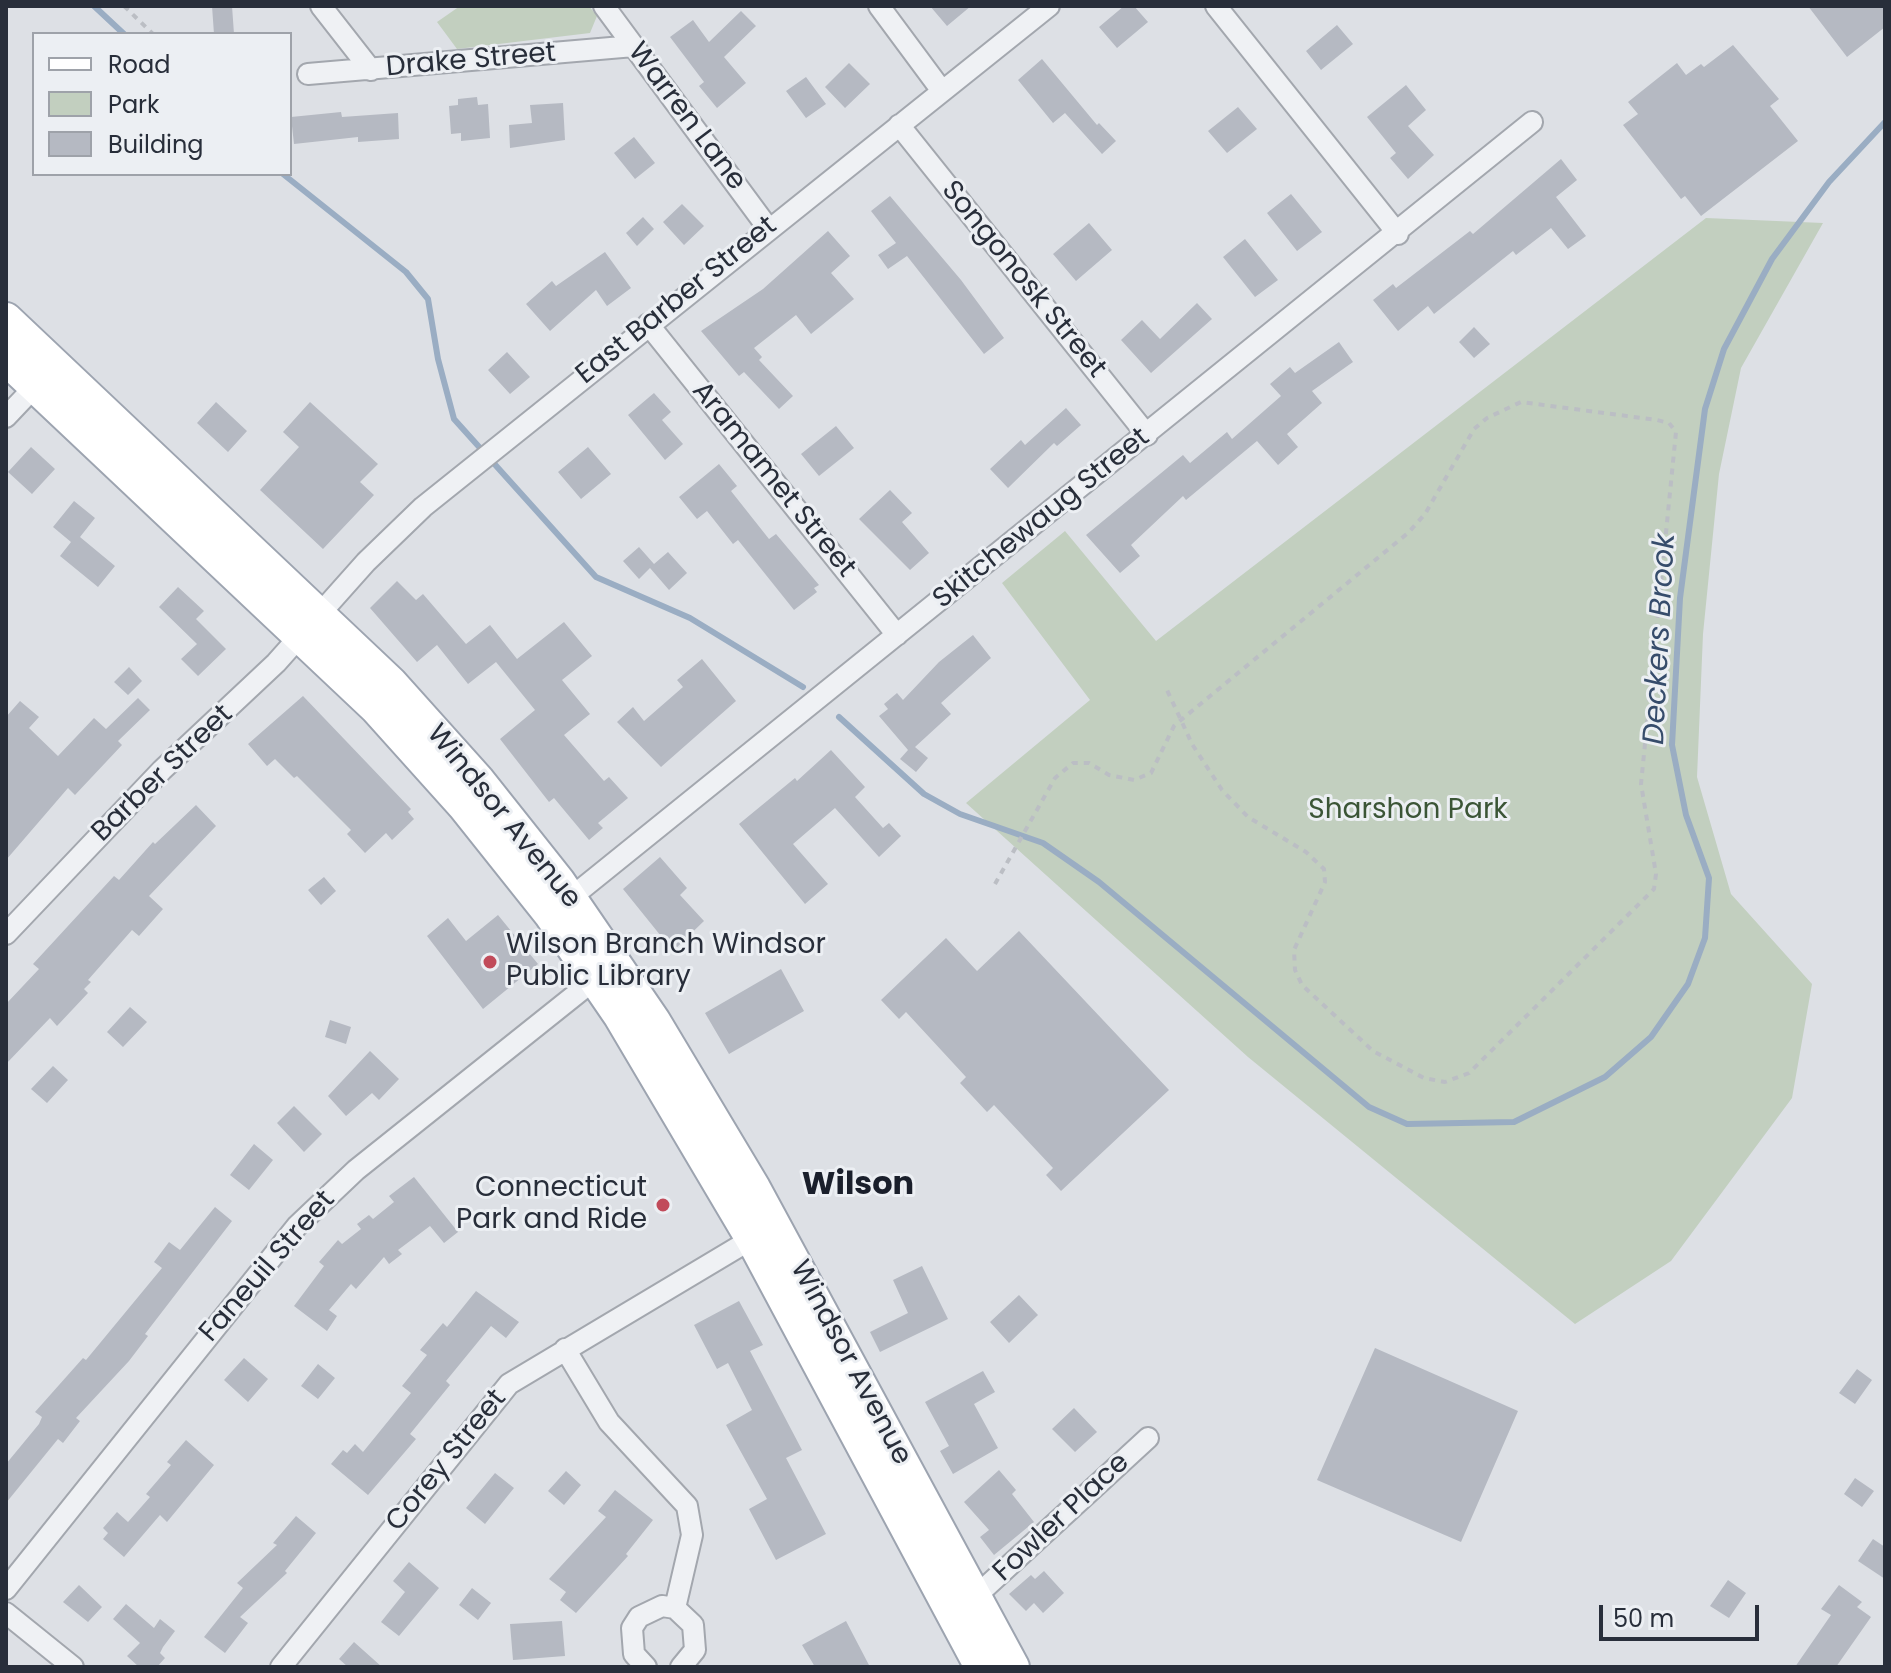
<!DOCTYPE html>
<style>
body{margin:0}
#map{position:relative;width:1891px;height:1673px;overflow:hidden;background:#dde0e5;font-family:Poppins,sans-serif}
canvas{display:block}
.frame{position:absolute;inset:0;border:8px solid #282e3a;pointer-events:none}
.legend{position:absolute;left:32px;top:32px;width:260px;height:144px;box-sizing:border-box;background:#eceff3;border:2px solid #9ea2a9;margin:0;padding:10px 14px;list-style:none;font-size:24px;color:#282e3a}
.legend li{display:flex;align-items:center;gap:16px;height:40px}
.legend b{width:40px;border:2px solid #9ea2a9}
.scale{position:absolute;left:1599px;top:1605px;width:160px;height:36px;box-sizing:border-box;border:4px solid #282e3a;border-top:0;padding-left:10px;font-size:24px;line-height:28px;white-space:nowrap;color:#282e3a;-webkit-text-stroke:6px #eceff3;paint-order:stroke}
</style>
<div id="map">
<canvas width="1891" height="1673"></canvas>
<div class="frame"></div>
<ul class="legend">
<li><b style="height:10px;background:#fff"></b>Road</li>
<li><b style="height:22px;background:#c2cfbf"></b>Park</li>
<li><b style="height:22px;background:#b5b9c2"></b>Building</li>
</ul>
<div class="scale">50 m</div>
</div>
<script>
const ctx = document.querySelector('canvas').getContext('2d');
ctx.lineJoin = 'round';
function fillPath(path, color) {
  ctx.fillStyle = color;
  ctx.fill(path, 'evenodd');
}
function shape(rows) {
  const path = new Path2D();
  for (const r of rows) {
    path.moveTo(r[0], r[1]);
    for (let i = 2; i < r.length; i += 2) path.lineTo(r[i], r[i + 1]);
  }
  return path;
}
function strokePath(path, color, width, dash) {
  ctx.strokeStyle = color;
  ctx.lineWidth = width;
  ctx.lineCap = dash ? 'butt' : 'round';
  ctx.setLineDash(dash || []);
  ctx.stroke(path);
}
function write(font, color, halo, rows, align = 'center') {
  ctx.font = font + ' Poppins,sans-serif';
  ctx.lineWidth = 6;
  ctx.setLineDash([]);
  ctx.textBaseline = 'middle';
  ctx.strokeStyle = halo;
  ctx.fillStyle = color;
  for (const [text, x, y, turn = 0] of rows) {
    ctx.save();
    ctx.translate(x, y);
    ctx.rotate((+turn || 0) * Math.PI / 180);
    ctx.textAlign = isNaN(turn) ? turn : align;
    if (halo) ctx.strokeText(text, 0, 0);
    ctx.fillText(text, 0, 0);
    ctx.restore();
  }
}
fillPath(shape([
 [460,6,589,6,597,16,590,33,457,49,437,22],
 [1706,218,1823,223,1741,368,1719,474,1703,634,1697,777,1731,894,1812,984,1792,1098,1671,1261,1575,1324,1248,1057,966,803,1090,700,1002,583,1065,531,1156,641]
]), '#c2cfbf');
strokePath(shape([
 [94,6,124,34],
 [283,174,406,272,428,299,438,359,454,419,596,577,690,618,803,687],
 [839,717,924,794,960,814,1043,843,1099,882,1369,1107,1407,1124,1514,1122,1605,1077,1651,1037,1688,984,1705,938,1709,878,1686,815,1672,745,1680,598,1705,409,1724,349,1772,259,1829,182,1885,122]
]), '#9aadc3', 6);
fillPath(shape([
 [212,6,232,6,234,34,214,34],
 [930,6,971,6,947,26],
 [1124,6,1134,6,1148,22,1117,48,1099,27],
 [1808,6,1885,6,1885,27,1847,57],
 [741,11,756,26,724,57,746,83,717,108,699,86,704,82,670,37,693,20,709,42],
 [1337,25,1353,44,1321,70,1306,51],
 [1733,45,1779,99,1770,106,1798,141,1701,216,1685,196,1681,199,1623,125,1638,114,1628,102,1677,63,1686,75,1701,64,1704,67],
 [1042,59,1097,125,1099,123,1116,141,1102,154,1065,113,1053,123,1018,80],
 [849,63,870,84,845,108,825,87],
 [806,77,826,104,806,118,786,91],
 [1406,85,1426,110,1408,126,1434,155,1408,179,1390,158,1396,153,1367,117],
 [477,97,478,105,488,104,490,138,461,141,461,133,451,134,449,106,458,105,458,99],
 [563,103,565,140,510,148,509,125,532,123,530,105],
 [1238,107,1257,129,1227,153,1208,131],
 [341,112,342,117,398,113,399,139,358,142,358,137,294,144,291,117],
 [634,137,655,163,635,179,614,153],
 [1561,159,1577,180,1556,197,1586,236,1568,249,1551,228,1516,255,1513,251,1434,314,1428,306,1398,331,1373,300,1393,284,1396,288,1470,231,1473,234],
 [1291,194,1322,232,1297,251,1267,213],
 [890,196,961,280,1004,338,984,354,907,256,888,269,878,255,896,243,871,211],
 [682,204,704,226,684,245,663,222],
 [643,217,654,229,637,246,626,233],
 [1089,223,1112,250,1076,281,1053,254],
 [828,231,850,256,831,273,854,299,811,334,796,315,754,348,762,357,759,360,793,396,779,409,744,372,739,376,701,331,763,289],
 [1245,239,1278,280,1255,297,1223,257],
 [605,252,631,288,607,306,596,290,550,331,526,304,552,281,556,286],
 [1197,303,1212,319,1151,373,1121,340,1142,320,1160,339],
 [1474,327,1490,344,1474,358,1459,342],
 [1339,342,1353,362,1312,391,1322,403,1287,434,1298,447,1278,465,1257,441,1186,500,1183,496,1131,545,1140,556,1120,573,1086,535,1183,455,1190,463,1227,432,1232,439,1281,396,1270,384,1290,367,1295,373],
 [507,352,530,377,510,394,488,370],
 [654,393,671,412,662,420,683,444,665,460,628,415],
 [216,402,247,431,228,452,197,423],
 [310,402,378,464,360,482,374,495,323,549,260,490,299,447,283,432],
 [1066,408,1081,425,1057,446,1054,443,1008,488,990,469,1021,440,1025,445],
 [836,426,854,448,819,476,801,454],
 [31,447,55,469,32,494,8,472],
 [588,447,611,474,581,499,558,472],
 [719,464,737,486,731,491,769,539,776,534,819,585,814,588,817,592,794,610,738,540,733,544,707,511,697,519,679,497],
 [890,490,912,513,902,522,929,553,910,570,859,519],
 [74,501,95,518,80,537,115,566,98,587,60,556,71,542,53,527],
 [639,547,654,564,668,552,687,573,669,590,650,568,639,579,623,561],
 [397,581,416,600,423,594,466,644,490,625,517,659,564,622,592,656,562,680,590,714,564,735,604,781,609,777,628,798,598,823,603,828,589,840,554,798,549,802,500,739,535,710,496,662,468,684,437,645,417,662,370,608],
 [178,587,204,611,196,619,226,649,198,676,181,659,197,644,159,607],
 [973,635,991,658,941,703,951,714,915,747,928,758,916,772,900,759,908,750,879,716,888,709,884,704,897,693,903,700,939,662],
 [702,659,736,701,661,767,617,722,633,707,644,721,683,687,677,680],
 [129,667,142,681,128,695,114,682],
 [303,696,411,809,408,812,414,819,392,840,386,833,365,853,347,834,351,830,297,776,294,778,275,759,267,766,248,744],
 [138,698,150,710,118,741,122,745,75,795,68,788,6,860,6,717,20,701,39,717,29,728,58,756,94,718,106,729],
 [831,750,865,787,855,797,883,828,889,823,901,836,879,857,835,808,793,844,828,884,805,904,739,824,795,778,797,781],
 [196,805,216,826,149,896,163,909,139,936,132,930,88,980,91,982,84,989,88,993,57,1026,50,1018,6,1064,6,1004,39,969,33,964,114,876,119,880,153,842,155,844],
 [660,857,687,888,680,895,704,921,673,951,623,889],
 [324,877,336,891,321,905,308,890],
 [498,915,538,964,483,1009,427,936,448,918,466,941],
 [1019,931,1169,1090,1061,1191,1046,1175,1053,1168,994,1105,987,1112,960,1083,966,1077,906,1012,899,1019,881,1000,946,938,977,971],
 [781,969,804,1011,729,1054,705,1013],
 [130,1007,147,1022,123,1047,107,1032],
 [330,1020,351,1027,346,1044,325,1037],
 [370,1051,399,1079,379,1100,372,1093,346,1116,328,1096],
 [53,1066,68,1080,47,1103,31,1089],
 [294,1106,322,1134,304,1152,277,1123],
 [254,1144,273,1160,249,1190,230,1175],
 [414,1177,458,1232,444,1243,430,1226,398,1250,402,1254,389,1264,384,1257,356,1289,351,1284,329,1310,337,1316,327,1331,294,1306,324,1266,319,1262,338,1240,342,1244,361,1229,357,1224,369,1215,373,1219,394,1202,389,1196],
 [215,1207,232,1221,145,1334,148,1336,129,1361,76,1418,80,1421,63,1443,58,1439,6,1503,6,1464,39,1424,42,1417,35,1412,83,1358,86,1360,162,1268,154,1262,169,1242,180,1250],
 [922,1266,948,1319,880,1352,870,1332,908,1313,893,1280],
 [476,1291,519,1322,506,1338,491,1326,446,1381,450,1385,410,1434,416,1439,368,1495,331,1464,343,1450,347,1453,355,1444,363,1452,411,1393,402,1386,427,1355,420,1350,443,1323,447,1327],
 [1019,1295,1038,1315,1009,1343,990,1322],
 [739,1301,763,1345,750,1351,802,1450,786,1458,826,1534,776,1560,749,1509,767,1499,726,1425,752,1410,728,1363,717,1369,694,1325],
 [1375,1348,1518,1411,1461,1542,1317,1480],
 [244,1358,268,1379,248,1402,224,1380],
 [318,1364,335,1378,318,1399,301,1386],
 [1857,1369,1872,1380,1855,1404,1839,1393],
 [983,1371,995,1392,974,1404,998,1448,953,1474,940,1451,949,1446,925,1402],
 [1074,1408,1097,1432,1075,1452,1052,1429],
 [186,1440,214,1465,167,1522,160,1515,124,1557,103,1539,108,1533,103,1528,117,1512,128,1522,150,1497,146,1494,171,1465,167,1462],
 [999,1470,1016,1490,1012,1494,1034,1522,994,1555,980,1537,989,1530,964,1502],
 [566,1471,581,1485,564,1505,548,1491],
 [495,1473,514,1488,485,1524,466,1508],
 [1855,1478,1874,1491,1862,1507,1844,1494],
 [615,1490,653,1520,626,1554,628,1556,576,1613,560,1600,566,1592,549,1579,606,1517,598,1511],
 [296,1516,316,1533,285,1571,287,1573,240,1617,248,1623,225,1653,204,1637,243,1588,237,1583,277,1545,273,1543],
 [1873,1539,1885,1547,1885,1579,1858,1561],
 [409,1562,439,1588,399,1636,381,1622,405,1592,393,1581],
 [1044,1571,1064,1593,1043,1613,1034,1603,1026,1611,1009,1594,1031,1575,1035,1579],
 [1728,1580,1746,1593,1729,1618,1710,1606],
 [79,1585,102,1607,88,1622,63,1602],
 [1839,1585,1862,1602,1857,1607,1871,1617,1836,1667,1795,1667,1831,1615,1821,1609],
 [472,1588,491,1603,478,1620,459,1605],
 [126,1604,154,1628,160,1619,175,1631,163,1647,160,1653,165,1658,157,1667,139,1667,127,1656,140,1643,113,1619],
 [562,1621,565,1656,513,1660,510,1624],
 [846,1621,870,1667,815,1667,802,1645],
 [354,1642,382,1667,348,1667,339,1659]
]), '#b5b9c2');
const street = shape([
 [321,6,371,70],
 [604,6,768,228],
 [879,6,942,91],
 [1216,6,1398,234],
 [308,74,634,46],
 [899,125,1147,435],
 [648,324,897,635],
 [6,417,41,380],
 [563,904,1532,122],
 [6,934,162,770,276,663,366,562,423,507,1049,6],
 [565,1349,609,1422,687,1506,692,1535,675,1608],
 [6,1589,297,1226,356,1170,604,972],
 [975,1597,1148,1438],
 [6,1613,73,1667],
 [281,1667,509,1384,760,1234],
 [646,1667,634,1654,632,1628,639,1617,662,1606,675,1608,693,1625,695,1650,681,1667]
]);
const primary = shape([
 [6,319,391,683,478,780,559,882,654,1021,754,1188,1013,1667],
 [6,359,376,708,464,806,550,914,620,1016,752,1239,981,1667]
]);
strokePath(street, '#a3a7ae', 24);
strokePath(primary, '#9da4b0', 36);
strokePath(shape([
 [124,6,153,34],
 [995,884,1055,778,1073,763,1089,763,1109,775,1134,780,1151,773,1174,726,1181,720,1408,533,1425,514,1474,429,1487,418,1521,402,1657,420,1669,423,1676,432,1641,784,1656,874,1654,889,1469,1073,1445,1082,1424,1078,1373,1051,1302,985,1295,970,1294,950,1325,882,1324,869,1306,852,1248,817,1222,790,1192,744,1181,720,1166,688]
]), '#bbbec4', 4, [6, 6]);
strokePath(street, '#eff1f4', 20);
strokePath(primary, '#fff', 32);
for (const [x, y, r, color] of [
 [490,962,8,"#c14b5a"],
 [663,1205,8,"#c14b5a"]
]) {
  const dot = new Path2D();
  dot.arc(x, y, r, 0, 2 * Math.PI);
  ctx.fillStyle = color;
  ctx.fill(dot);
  strokePath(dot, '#eceff3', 3);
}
write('28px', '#282e3a', '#eceff3', [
 ["Drake Street",471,61,-5],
 ["Warren Lane",686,117,53],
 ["Songonosk Street",1023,280,51],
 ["East Barber Street",677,301,-39],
 ["Aramamet Street",773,480,51],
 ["Skitchewaug Street",1042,519,-39],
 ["Barber Street",163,774,-44],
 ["Windsor Avenue",503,817,51],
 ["Faneuil Street",268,1267,-49],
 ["Windsor Avenue",850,1363,62],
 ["Corey Street",447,1461,-51],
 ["Fowler Place",1062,1518,-43]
]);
write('28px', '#3b5536', '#eceff3', [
 ["Sharshon Park",1408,811]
]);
write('28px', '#282e3a', '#eceff3', [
 ["Wilson Branch Windsor",506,946],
 ["Public Library",506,978],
 ["Connecticut",647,1189,"right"],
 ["Park and Ride",647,1221,"right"]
], 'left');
write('italic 30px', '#364c6b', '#eceff3', [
 ["Deckers Brook",1661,639,-87]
]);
write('bold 32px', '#1a1f2b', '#eceff3', [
 ["Wilson",858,1186]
]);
</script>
